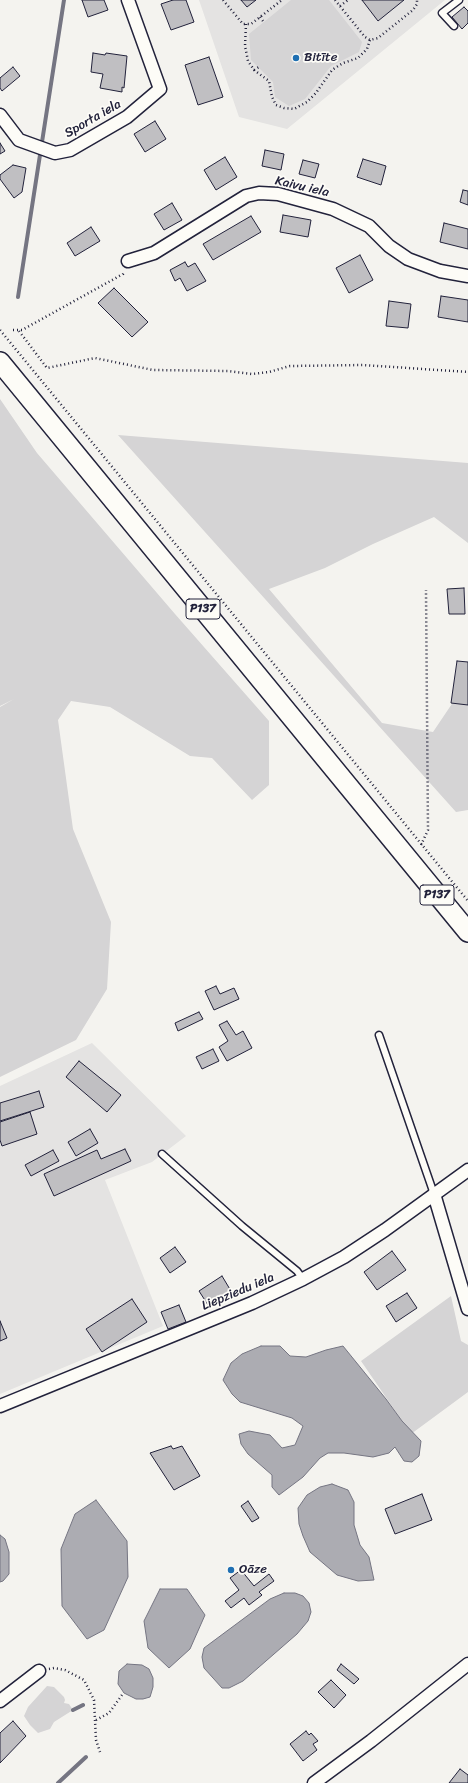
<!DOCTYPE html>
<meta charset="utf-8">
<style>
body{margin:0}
canvas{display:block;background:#f4f3ef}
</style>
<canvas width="468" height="1783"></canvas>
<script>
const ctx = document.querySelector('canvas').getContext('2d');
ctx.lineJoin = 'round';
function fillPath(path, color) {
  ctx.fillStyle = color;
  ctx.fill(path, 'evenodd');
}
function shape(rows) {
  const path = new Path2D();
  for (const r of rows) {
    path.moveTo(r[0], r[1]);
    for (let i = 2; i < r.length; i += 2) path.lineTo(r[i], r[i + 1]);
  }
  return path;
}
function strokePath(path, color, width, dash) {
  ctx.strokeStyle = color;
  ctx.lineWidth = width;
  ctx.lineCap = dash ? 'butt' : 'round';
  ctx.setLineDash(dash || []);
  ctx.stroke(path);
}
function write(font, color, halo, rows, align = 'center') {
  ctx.font = font + ' Sriracha,sans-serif';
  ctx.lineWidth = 3.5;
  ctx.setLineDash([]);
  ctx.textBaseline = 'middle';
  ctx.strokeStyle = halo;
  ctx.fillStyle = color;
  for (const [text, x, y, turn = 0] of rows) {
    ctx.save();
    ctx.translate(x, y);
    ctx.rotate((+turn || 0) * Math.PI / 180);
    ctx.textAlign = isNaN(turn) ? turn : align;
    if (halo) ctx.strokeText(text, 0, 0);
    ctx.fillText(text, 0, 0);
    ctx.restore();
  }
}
fillPath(shape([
 [199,0,445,0,287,129,239,117],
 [92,1043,186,1136,152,1162,105,1180,163,1326,0,1394,0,1086]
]), '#e4e3e2');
fillPath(shape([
 [291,0,329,0,362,42,359,52,331,66,305,99,289,106,275,97,273,82,251,60,249,34],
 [0,399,37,453,175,614,269,721,269,785,252,800,212,758,190,756,110,707,71,701,58,720,73,829,111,922,107,989,76,1040,0,1077,0,707,14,699,0,706],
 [118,435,468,463,468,543,434,517,373,544,325,568,269,589,382,723,433,732,468,680,468,810,456,812],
 [451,1296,461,1341,468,1345,468,1392,411,1434,361,1361],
 [47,1686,54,1687,64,1697,65,1700,64,1703,69,1704,73,1710,54,1722,50,1729,38,1733,30,1725,24,1716,28,1707]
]), '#d5d4d5');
const water = shape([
 [261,1346,280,1346,290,1356,306,1357,326,1350,343,1346,386,1399,402,1421,421,1441,419,1456,412,1462,404,1461,395,1447,389,1453,373,1457,344,1453,328,1453,320,1458,303,1477,279,1495,272,1487,272,1475,248,1454,241,1444,239,1434,249,1431,270,1435,282,1448,295,1445,303,1426,292,1418,240,1402,232,1394,223,1380,231,1363,242,1354,261,1346],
 [332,1484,348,1490,354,1502,354,1525,360,1545,369,1557,374,1580,358,1581,337,1575,310,1552,303,1536,299,1524,298,1508,307,1495,320,1487,332,1484],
 [96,1500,127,1541,128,1577,104,1630,87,1639,62,1606,61,1549,75,1514,96,1500],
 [0,1535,5,1539,9,1552,9,1574,3,1581,0,1582,0,1535],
 [160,1589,187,1589,205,1615,190,1649,169,1668,148,1648,144,1621,160,1589],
 [284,1593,295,1593,303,1596,309,1603,311,1612,308,1621,297,1634,243,1681,229,1688,222,1688,204,1668,202,1657,204,1648,270,1599,284,1593],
 [127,1664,142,1665,149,1669,153,1678,153,1687,150,1697,143,1699,136,1699,124,1693,118,1684,119,1671,127,1664]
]);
fillPath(water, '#acacb2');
strokePath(water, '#757582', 1);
strokePath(shape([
 [18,297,64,0],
 [73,1710,83,1705],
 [58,1783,86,1757]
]), '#757582', 4);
const building = shape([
 [82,0,104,0,108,10,88,17,82,0],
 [173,0,186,0,194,22,171,30,161,4,173,0],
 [241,0,256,0,247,7,241,0],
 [362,0,404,0,378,21,362,0],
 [464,7,468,11,468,23,462,29,452,17,464,7],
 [93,53,105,55,106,53,127,56,124,88,122,87,122,92,100,88,103,74,91,72,93,53],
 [209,57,223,97,198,105,185,65,209,57],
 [13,67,20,76,2,91,0,88,0,78,13,67],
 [155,121,166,139,145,152,134,134,155,121],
 [0,143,5,151,0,154,0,143],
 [265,150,284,154,281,170,262,166,265,150],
 [225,157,237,177,216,190,204,170,225,157],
 [363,159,386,166,381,185,357,177,363,159],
 [303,160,319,164,315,178,299,174,303,160],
 [13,165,26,168,22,192,14,198,0,179,0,175,13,165],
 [463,190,468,191,468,205,460,202,463,190],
 [172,203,182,220,164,230,154,214,172,203],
 [283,215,311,220,308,237,280,232,283,215],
 [251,216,261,232,213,260,203,244,251,216],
 [444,223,468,229,468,249,440,242,444,223],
 [91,227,100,241,75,256,67,243,91,227],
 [360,255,373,280,349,293,336,268,360,255],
 [185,262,188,267,195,263,206,281,187,291,180,278,175,281,170,270,185,262],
 [114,288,148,322,132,337,98,303,114,288],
 [441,296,468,300,468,322,438,317,441,296],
 [389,301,411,304,408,328,386,326,389,301],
 [464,588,465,614,449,614,447,589,464,588],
 [457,661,468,662,468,705,451,703,457,661],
 [216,986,220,994,234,988,239,999,214,1010,205,991,216,986],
 [199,1012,203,1019,178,1031,175,1023,199,1012],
 [227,1021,236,1035,243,1031,252,1048,227,1061,219,1047,228,1041,219,1025,227,1021],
 [213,1049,219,1061,202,1069,196,1057,213,1049],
 [79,1061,121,1095,107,1112,66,1077,79,1061],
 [39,1091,44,1107,0,1121,0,1103,39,1091],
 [30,1112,37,1134,2,1146,0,1140,0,1122,30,1112],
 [90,1129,98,1143,76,1156,68,1142,90,1129],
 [125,1149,131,1161,54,1196,44,1174,97,1150,101,1159,125,1149],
 [53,1150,59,1161,31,1176,25,1165,53,1150],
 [175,1247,186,1262,170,1273,160,1258,175,1247],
 [392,1251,406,1270,377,1290,364,1272,392,1251],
 [222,1276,231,1291,208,1305,199,1291,222,1276],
 [407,1293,417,1308,396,1322,386,1306,407,1293],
 [132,1299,147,1322,102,1352,86,1329,132,1299],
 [179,1305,186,1322,168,1329,161,1312,179,1305],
 [0,1321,7,1338,0,1341,0,1321],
 [171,1446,173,1449,182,1446,200,1476,174,1490,150,1453,171,1446],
 [422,1494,432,1520,395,1534,385,1509,422,1494],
 [248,1501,259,1518,252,1522,241,1506,248,1501],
 [241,1570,254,1586,269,1574,274,1581,259,1592,262,1595,249,1605,244,1598,231,1608,225,1601,239,1590,230,1578,241,1570],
 [341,1664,359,1679,354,1684,337,1670,341,1664],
 [331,1680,346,1695,334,1708,318,1692,331,1680],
 [13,1721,26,1736,0,1763,0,1733,13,1721],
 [306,1731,309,1735,311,1733,318,1741,313,1744,317,1750,303,1761,290,1744,306,1731],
 [460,1769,468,1775,468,1783,449,1783,460,1769]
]);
fillPath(building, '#c0bfc2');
strokePath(building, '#22223b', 1);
const lane = shape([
 [454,26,442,13,459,0],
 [379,1035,434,1194],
 [162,1154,242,1226,297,1271,303,1279]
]);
const street = shape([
 [0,115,19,140,55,153,70,150,127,117,160,89,128,0],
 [128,261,154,253,246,196,259,193,278,194,333,209,369,226,389,246,408,259,440,271,468,276],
 [434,1194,468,1309],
 [0,1406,252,1303,303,1279,344,1257,385,1230,468,1170],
 [0,1701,39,1671],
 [314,1783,371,1741,468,1664]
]);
const primary = shape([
 [0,362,468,932]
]);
strokePath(lane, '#22223b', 9);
strokePath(street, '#22223b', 15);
strokePath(primary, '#22223b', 22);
strokePath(shape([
 [223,0,243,24,251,24,282,0],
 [335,0,365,37,370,40,378,38,413,10,417,4,417,0],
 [340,6,348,0],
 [260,17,263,21],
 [246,24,245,46,248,61,254,70,269,81,272,97,276,105,284,108,294,109,307,102,316,93,332,70,343,63,358,58,367,49,370,40],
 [254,70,259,67],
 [0,330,468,901],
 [13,330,22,330,123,274,124,271],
 [19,331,47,368,95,358,153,370,228,371,252,374,269,372,290,366,363,365,468,372],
 [421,845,428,830,426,590],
 [49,1669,54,1668,65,1670,84,1680,94,1700,96,1740,100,1752],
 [96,1720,109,1713,122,1695]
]), '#22223b', 2.5, [1, 3]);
strokePath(lane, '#fdfcf7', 6);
strokePath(street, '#fdfcf7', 12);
strokePath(primary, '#fdfcf7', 19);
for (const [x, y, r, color] of [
 [296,58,4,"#1f6fb2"],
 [231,1570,4,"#1f6fb2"]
]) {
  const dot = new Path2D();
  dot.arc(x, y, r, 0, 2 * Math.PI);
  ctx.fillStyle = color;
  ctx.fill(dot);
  strokePath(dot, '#fdfcf7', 1.5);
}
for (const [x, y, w] of [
 [203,609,34],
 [437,895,34]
]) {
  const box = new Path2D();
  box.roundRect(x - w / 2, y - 10, w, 20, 3);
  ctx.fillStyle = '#fdfcf7';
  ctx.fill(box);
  strokePath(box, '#22223b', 1);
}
write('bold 12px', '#22223b', null, [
 ["P137",203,609],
 ["P137",437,895]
]);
write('13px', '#22223b', '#fdfcf7', [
 ["Bitīte",304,58],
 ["Oāze",239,1570]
], 'left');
write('13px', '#22223b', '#fdfcf7', [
 ["Sporta iela",93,119,-30],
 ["Kaivu iela",302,187,13],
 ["Liepziedu iela",238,1292,-23]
]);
</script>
